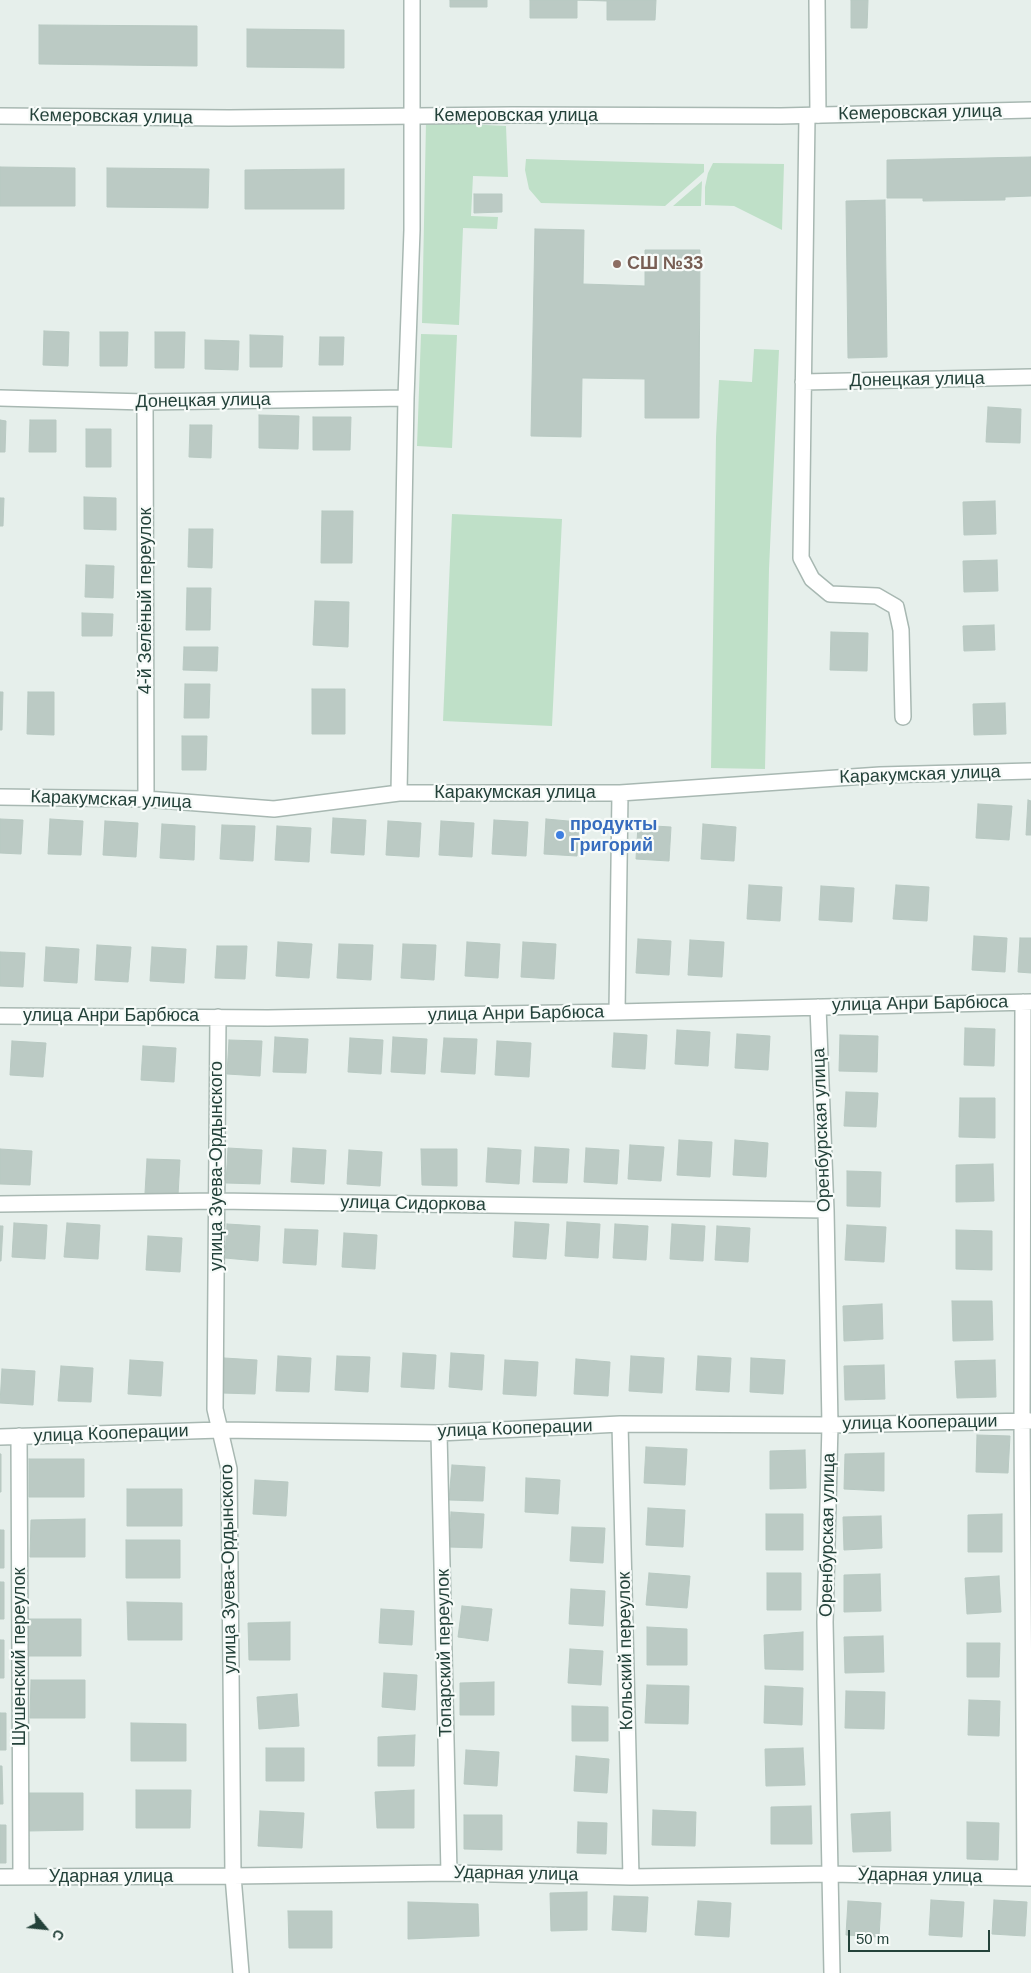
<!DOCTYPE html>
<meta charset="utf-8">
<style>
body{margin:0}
#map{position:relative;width:1031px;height:1973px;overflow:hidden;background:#e6efeb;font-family:Helvetica,sans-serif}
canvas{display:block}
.north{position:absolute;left:20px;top:1903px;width:50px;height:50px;-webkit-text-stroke:4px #f7fbf9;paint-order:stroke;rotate:118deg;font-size:14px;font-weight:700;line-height:20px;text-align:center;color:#24423a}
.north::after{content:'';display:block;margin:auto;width:18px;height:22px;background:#24423a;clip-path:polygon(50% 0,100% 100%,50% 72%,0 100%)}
.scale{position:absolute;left:848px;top:1930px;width:142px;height:22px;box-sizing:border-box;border:2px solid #24423a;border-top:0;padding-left:6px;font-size:15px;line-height:18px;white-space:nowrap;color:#24423a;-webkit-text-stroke:4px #f7fbf9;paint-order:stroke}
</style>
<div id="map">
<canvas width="1031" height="1973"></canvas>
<div class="north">С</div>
<div class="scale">50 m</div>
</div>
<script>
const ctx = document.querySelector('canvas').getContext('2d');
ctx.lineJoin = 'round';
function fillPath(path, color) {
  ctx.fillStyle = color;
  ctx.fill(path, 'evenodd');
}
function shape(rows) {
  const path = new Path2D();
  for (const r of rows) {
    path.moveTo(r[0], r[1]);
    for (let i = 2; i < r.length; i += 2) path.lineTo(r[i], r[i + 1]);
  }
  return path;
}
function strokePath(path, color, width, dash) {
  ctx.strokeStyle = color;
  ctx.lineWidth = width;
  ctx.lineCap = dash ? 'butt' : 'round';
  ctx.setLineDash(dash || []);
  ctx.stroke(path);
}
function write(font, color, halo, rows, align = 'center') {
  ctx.font = font + ' Helvetica,sans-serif';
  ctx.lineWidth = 4.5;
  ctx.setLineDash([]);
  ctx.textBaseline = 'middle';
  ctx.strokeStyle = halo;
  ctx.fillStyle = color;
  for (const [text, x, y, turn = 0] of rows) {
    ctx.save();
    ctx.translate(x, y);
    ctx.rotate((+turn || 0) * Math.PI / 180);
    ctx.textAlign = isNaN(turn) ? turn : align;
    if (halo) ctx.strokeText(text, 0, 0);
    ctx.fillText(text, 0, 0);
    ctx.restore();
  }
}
fillPath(shape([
 [426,122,506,126,508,177,473,176,471,216,498,217,497,229,463,228,459,325,422,323],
 [526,159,704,164,704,172,665,206,541,203,529,189,525,170],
 [713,163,784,164,782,230,734,206,705,205,705,187,708,173],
 [702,181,701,206,673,206],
 [421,334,457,335,452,448,417,446],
 [754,349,779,350,769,569,765,769,711,768,716,437,719,380,752,382],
 [452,514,562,519,552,726,443,721]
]), '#bfe0c8');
const building = shape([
 [450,0,487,0,487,7,450,7,450,0],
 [530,0,656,0,655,20,607,20,607,1,577,0,577,18,530,18,530,0],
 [851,0,868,0,867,28,851,28,851,0],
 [39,25,197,26,197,66,39,64,39,25],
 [247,29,344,30,344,68,247,67,247,29],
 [1031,157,1031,196,1005,197,1005,200,923,201,923,198,887,198,887,160,1031,157],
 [0,167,75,168,75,206,0,206,0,167],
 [107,168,209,169,208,208,107,207,107,168],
 [344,169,344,209,245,209,245,170,344,169],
 [474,194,502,194,502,212,474,213,474,194],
 [885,200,887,357,848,358,846,201,885,200],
 [535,229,584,230,583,284,645,286,645,250,700,250,699,418,645,418,645,379,582,378,581,437,531,436,535,229],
 [44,331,69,332,68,366,43,365,44,331],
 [100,332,128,332,127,366,100,366,100,332],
 [155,332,185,332,184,368,155,368,155,332],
 [250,335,283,336,282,367,250,367,250,335],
 [320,337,344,337,343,365,319,365,320,337],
 [205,340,239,341,238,370,205,369,205,340],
 [988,407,1021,409,1020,443,986,442,988,407],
 [259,415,299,416,298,449,259,448,259,415],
 [313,417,351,417,350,450,313,450,313,417],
 [0,420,6,421,5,452,0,452,0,420],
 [30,420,56,420,56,452,29,452,30,420],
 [190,425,212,425,211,458,189,457,190,425],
 [86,429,111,429,111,467,86,467,86,429],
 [84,497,116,498,116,530,84,529,84,497],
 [0,498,4,498,3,526,0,526,0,498],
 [995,501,996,534,964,535,963,502,995,501],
 [322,511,353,511,352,563,321,563,322,511],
 [189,529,213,529,212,568,188,567,189,529],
 [997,560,998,591,964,592,963,561,997,560],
 [86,565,114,566,113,598,85,597,86,565],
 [187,588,211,588,210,630,186,630,187,588],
 [315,601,349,602,348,647,313,645,315,601],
 [82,613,113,614,112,636,82,636,82,613],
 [994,625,995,650,964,651,963,626,994,625],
 [831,632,868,633,867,671,830,670,831,632],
 [184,647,218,647,217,671,183,670,184,647],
 [185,684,210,684,209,718,184,718,185,684],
 [312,689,345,689,345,734,312,734,312,689],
 [0,692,3,692,2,730,0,730,0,692],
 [28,692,54,692,54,735,27,734,28,692],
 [1005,703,1006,734,974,735,973,704,1005,703],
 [182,736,207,736,206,770,182,770,182,736],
 [1028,800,1031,801,1031,835,1026,835,1028,800],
 [978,804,1012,806,1009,840,976,838,978,804],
 [333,818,366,820,364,855,331,853,333,818],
 [0,819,23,820,21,854,0,853,0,819],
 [50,819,83,821,81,855,48,854,50,819],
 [546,819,579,822,577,856,544,854,546,819],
 [494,820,528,822,526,856,492,854,494,820],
 [105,821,138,823,136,857,103,855,105,821],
 [388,821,421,823,419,857,386,855,388,821],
 [441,821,474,823,472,857,439,855,441,821],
 [162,824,195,826,194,860,160,858,162,824],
 [703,824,736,827,734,861,701,859,703,824],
 [222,825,255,826,253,861,220,859,222,825],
 [638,825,671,827,669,861,636,859,638,825],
 [277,826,311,828,309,862,275,860,277,826],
 [749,885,782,887,780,921,747,919,749,885],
 [896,885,929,887,927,921,893,919,896,885],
 [821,886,854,888,852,922,819,920,821,886],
 [974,936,1007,938,1005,972,972,970,974,936],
 [1020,938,1031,938,1031,973,1018,972,1020,938],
 [638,939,671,941,669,975,636,973,638,939],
 [690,940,724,942,722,977,688,975,690,940],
 [278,942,312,944,309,978,276,976,278,942],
 [467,942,500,944,498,978,465,976,467,942],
 [523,942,556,944,554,979,521,977,523,942],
 [339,944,373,945,371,980,337,978,339,944],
 [403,944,436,945,434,980,401,978,403,944],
 [97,945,131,947,128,982,95,980,97,945],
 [217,946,247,946,245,979,215,978,217,946],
 [46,947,79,949,77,983,44,981,46,947],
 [152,947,186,949,184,983,150,981,152,947],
 [0,952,25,953,23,987,0,986,0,952],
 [965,1028,995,1029,994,1066,964,1065,965,1028],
 [677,1030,710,1032,708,1066,675,1064,677,1030],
 [614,1033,647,1035,645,1069,612,1067,614,1033],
 [737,1034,770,1036,768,1070,735,1068,737,1034],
 [840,1035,878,1036,877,1072,839,1071,840,1035],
 [275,1037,308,1039,306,1073,273,1072,275,1037],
 [393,1037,427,1039,425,1074,391,1072,393,1037],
 [350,1038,383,1040,381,1074,348,1072,350,1038],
 [444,1038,477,1039,475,1074,441,1072,444,1038],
 [229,1040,262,1041,260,1076,227,1074,229,1040],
 [12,1041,46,1043,43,1077,10,1075,12,1041],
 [497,1041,531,1043,529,1077,495,1075,497,1041],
 [143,1046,176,1048,174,1082,141,1080,143,1046],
 [846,1092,878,1093,876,1127,844,1126,846,1092],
 [960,1098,995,1098,995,1138,959,1137,960,1098],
 [679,1140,712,1142,710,1177,677,1175,679,1140],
 [735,1140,768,1143,766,1177,733,1175,735,1140],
 [630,1145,664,1147,661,1181,628,1179,630,1145],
 [535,1147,569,1149,567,1183,533,1182,535,1147],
 [228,1148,262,1150,260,1184,226,1183,228,1148],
 [293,1148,326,1150,324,1184,291,1182,293,1148],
 [488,1148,521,1150,519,1184,486,1182,488,1148],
 [586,1148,619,1150,617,1184,584,1182,586,1148],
 [0,1149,32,1151,30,1185,0,1184,0,1149],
 [421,1149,457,1149,457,1186,422,1185,421,1149],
 [349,1150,382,1152,380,1186,347,1184,349,1150],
 [147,1159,180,1160,178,1195,145,1193,147,1159],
 [993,1164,994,1201,956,1202,956,1165,993,1164],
 [847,1171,881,1172,880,1207,847,1206,847,1171],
 [515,1222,549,1224,546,1259,513,1257,515,1222],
 [567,1222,600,1224,598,1258,565,1256,567,1222],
 [14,1223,47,1225,45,1259,12,1257,14,1223],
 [67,1223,100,1225,98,1259,64,1257,67,1223],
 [227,1224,260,1226,258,1261,225,1258,227,1224],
 [615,1224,648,1226,646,1260,613,1258,615,1224],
 [672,1224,705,1226,703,1261,670,1259,672,1224],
 [847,1225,886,1227,884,1262,845,1260,847,1225],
 [0,1226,3,1226,1,1261,0,1261,0,1226],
 [717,1226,750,1228,748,1262,715,1260,717,1226],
 [285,1229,318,1230,316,1265,283,1263,285,1229],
 [956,1230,992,1231,992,1270,956,1269,956,1230],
 [344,1233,377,1235,375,1269,342,1267,344,1233],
 [148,1236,182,1238,180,1272,146,1270,148,1236],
 [952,1301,992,1301,993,1340,953,1341,952,1301],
 [882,1304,883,1339,844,1341,843,1306,882,1304],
 [403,1353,436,1355,434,1389,401,1387,403,1353],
 [451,1353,484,1355,482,1390,449,1387,451,1353],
 [278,1356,311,1358,309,1392,276,1391,278,1356],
 [337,1356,370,1357,368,1392,335,1390,337,1356],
 [631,1356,664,1358,662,1393,629,1391,631,1356],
 [698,1356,731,1358,729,1392,696,1390,698,1356],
 [224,1358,257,1360,255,1394,222,1393,224,1358],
 [751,1358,785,1360,783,1394,750,1392,751,1358],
 [576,1359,610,1362,608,1396,574,1394,576,1359],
 [130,1360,163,1362,161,1396,128,1394,130,1360],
 [505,1360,538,1362,536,1396,503,1394,505,1360],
 [995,1360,996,1397,957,1398,955,1361,995,1360],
 [884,1365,885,1399,845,1400,844,1366,884,1365],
 [61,1366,93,1368,91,1402,58,1401,61,1366],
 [2,1369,35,1371,33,1405,0,1403,2,1369],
 [977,1435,1010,1436,1008,1473,976,1472,977,1435],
 [646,1447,687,1449,685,1485,644,1483,646,1447],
 [805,1450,806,1488,770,1489,770,1451,805,1450],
 [884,1453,884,1491,844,1489,845,1454,884,1453],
 [0,1454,1,1454,1,1492,0,1492,0,1454],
 [29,1459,84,1459,84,1497,29,1497,29,1459],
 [452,1465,485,1467,483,1501,449,1500,452,1465],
 [526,1478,560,1480,558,1514,525,1512,526,1478],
 [255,1480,288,1482,286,1516,253,1514,255,1480],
 [127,1489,182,1489,182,1526,127,1526,127,1489],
 [648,1508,685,1510,683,1547,646,1545,648,1508],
 [451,1512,484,1514,482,1548,449,1547,451,1512],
 [766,1514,803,1514,803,1550,766,1550,766,1514],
 [1002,1514,1002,1552,968,1552,968,1515,1002,1514],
 [881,1516,882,1548,844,1550,843,1517,881,1516],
 [85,1519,85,1557,30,1557,31,1520,85,1519],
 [572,1527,605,1528,603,1563,570,1561,572,1527],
 [0,1530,4,1530,4,1568,0,1568,0,1530],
 [126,1540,180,1540,180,1578,126,1578,126,1540],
 [649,1573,690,1576,687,1608,646,1605,649,1573],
 [767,1573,801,1573,801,1610,767,1610,767,1573],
 [880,1574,881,1611,844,1612,844,1575,880,1574],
 [999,1576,1001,1612,967,1614,965,1578,999,1576],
 [0,1582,4,1582,4,1619,0,1619,0,1582],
 [571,1589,605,1591,603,1626,569,1624,571,1589],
 [127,1602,182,1603,182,1640,128,1640,127,1602],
 [462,1606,492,1609,488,1641,458,1637,462,1606],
 [381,1609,414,1611,412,1645,379,1643,381,1609],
 [27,1619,81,1619,81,1656,27,1656,27,1619],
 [290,1622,290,1660,249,1660,248,1623,290,1622],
 [647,1627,687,1629,687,1665,647,1665,647,1627],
 [803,1632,803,1670,765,1669,764,1635,803,1632],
 [883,1636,884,1672,845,1673,844,1637,883,1636],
 [0,1640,4,1640,4,1678,0,1678,0,1640],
 [967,1643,1000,1643,999,1677,967,1677,967,1643],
 [570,1649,603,1651,601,1685,568,1683,570,1649],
 [384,1673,417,1675,415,1710,382,1707,384,1673],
 [31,1680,85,1680,85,1718,30,1718,31,1680],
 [494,1682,494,1715,460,1715,460,1683,494,1682],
 [647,1685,689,1686,688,1724,645,1723,647,1685],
 [765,1686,803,1688,802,1725,764,1723,765,1686],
 [846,1691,885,1692,884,1729,845,1728,846,1691],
 [297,1694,299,1726,259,1729,257,1697,297,1694],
 [969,1700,1000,1701,999,1736,968,1735,969,1700],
 [572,1706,608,1707,608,1741,572,1741,572,1706],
 [0,1713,6,1713,6,1750,0,1750,0,1713],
 [131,1723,186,1724,186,1761,131,1761,131,1723],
 [415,1735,414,1766,378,1766,378,1737,415,1735],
 [266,1748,304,1748,304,1781,266,1781,266,1748],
 [803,1748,805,1785,766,1786,765,1749,803,1748],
 [466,1750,499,1752,497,1786,464,1784,466,1750],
 [576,1756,609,1759,607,1793,574,1791,576,1756],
 [0,1766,2,1766,3,1804,0,1804,0,1766],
 [136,1790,191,1790,190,1828,136,1828,136,1790],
 [414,1790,414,1828,377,1828,375,1792,414,1790],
 [28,1793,83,1793,83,1830,28,1831,28,1793],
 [811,1806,812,1844,771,1844,771,1807,811,1806],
 [653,1810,696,1812,695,1846,652,1845,653,1810],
 [260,1811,304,1813,302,1848,258,1846,260,1811],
 [890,1812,891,1851,853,1852,851,1814,890,1812],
 [464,1815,502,1815,502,1850,464,1849,464,1815],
 [578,1822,607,1823,606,1854,577,1853,578,1822],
 [967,1822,999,1823,998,1860,967,1859,967,1822],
 [0,1825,6,1825,6,1863,0,1863,0,1825],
 [587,1892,587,1930,551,1931,550,1893,587,1892],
 [614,1896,648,1897,646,1932,612,1930,614,1896],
 [931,1900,964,1902,962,1937,929,1935,931,1900],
 [994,1900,1027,1902,1025,1936,992,1934,994,1900],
 [698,1901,731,1903,729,1937,695,1935,698,1901],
 [848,1901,881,1903,879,1937,846,1935,848,1901],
 [408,1902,478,1904,479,1936,408,1939,408,1902],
 [288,1911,332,1911,332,1948,289,1948,288,1911]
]);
fillPath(building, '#bbcac4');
strokePath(building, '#b8c9c2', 1);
const minor = shape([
 [817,0,818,115],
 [807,116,801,558,812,579,830,594,877,596,896,607,901,630,903,717],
 [803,382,1031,377],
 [0,398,145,402,406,398],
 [145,402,146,799],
 [399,793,406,398,412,230,412,0],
 [0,797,146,799,274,809,399,793,620,793,880,775,1031,771],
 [1023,1002,1022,1421,1025,1878],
 [818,1007,826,1210,830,1425,825,1622,832,1973],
 [617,1012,620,793],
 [0,1016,268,1018,617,1012,1031,1002],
 [218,1017,215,1409,229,1469,233,1876,241,1973],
 [0,1204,217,1201,826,1210],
 [620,1424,631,1877],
 [439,1433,449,1873],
 [19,1436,21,1877],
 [0,1437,220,1430,439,1433,620,1424,830,1425,1031,1421],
 [0,1877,233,1876,449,1873,631,1877,830,1874,1031,1878]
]);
const tertiary = shape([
 [0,116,229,118,512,115,781,116,1031,110]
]);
strokePath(minor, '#a8b8b2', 18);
strokePath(tertiary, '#a8b8b2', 18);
strokePath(minor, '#fff', 15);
strokePath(tertiary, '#fff', 15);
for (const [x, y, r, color] of [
 [617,264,5,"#8d6e63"],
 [560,835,5,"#3f7fe0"]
]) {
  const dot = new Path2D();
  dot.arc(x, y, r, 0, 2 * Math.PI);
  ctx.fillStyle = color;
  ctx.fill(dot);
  strokePath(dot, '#f7fbf9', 2);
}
write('18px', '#24423a', '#f7fbf9', [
 ["Кемеровская улица",920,113,-1],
 ["Кемеровская улица",516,116],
 ["Кемеровская улица",111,117,1],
 ["Донецкая улица",917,380,-1],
 ["Донецкая улица",203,401,-1],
 ["4-й Зелёный переулок",146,601,-90],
 ["Каракумская улица",920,775,-2],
 ["Каракумская улица",515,793],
 ["Каракумская улица",111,800,2],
 ["улица Анри Барбюса",920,1004,-1],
 ["улица Анри Барбюса",516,1014,-1],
 ["улица Анри Барбюса",111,1016],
 ["Оренбурская улица",822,1130,-92],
 ["улица Зуева-Ордынского",217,1166,-90],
 ["улица Сидоркова",413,1204,1],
 ["улица Кооперации",920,1423,-1],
 ["улица Кооперации",515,1429,-2],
 ["улица Кооперации",111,1434,-2],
 ["Оренбурская улица",828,1535,-89],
 ["улица Зуева-Ордынского",229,1569,-91],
 ["Кольский переулок",626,1651,-91],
 ["Топарский переулок",445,1653,-91],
 ["Шушенский переулок",20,1657,-90],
 ["Ударная улица",516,1874,1],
 ["Ударная улица",920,1876,1],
 ["Ударная улица",111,1877]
]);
write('bold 18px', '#785e54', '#f7fbf9', [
 ["СШ №33",627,264]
], 'left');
write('bold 18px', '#366cbe', '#f7fbf9', [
 ["продукты",570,825],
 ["Григорий",570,846]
], 'left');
</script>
